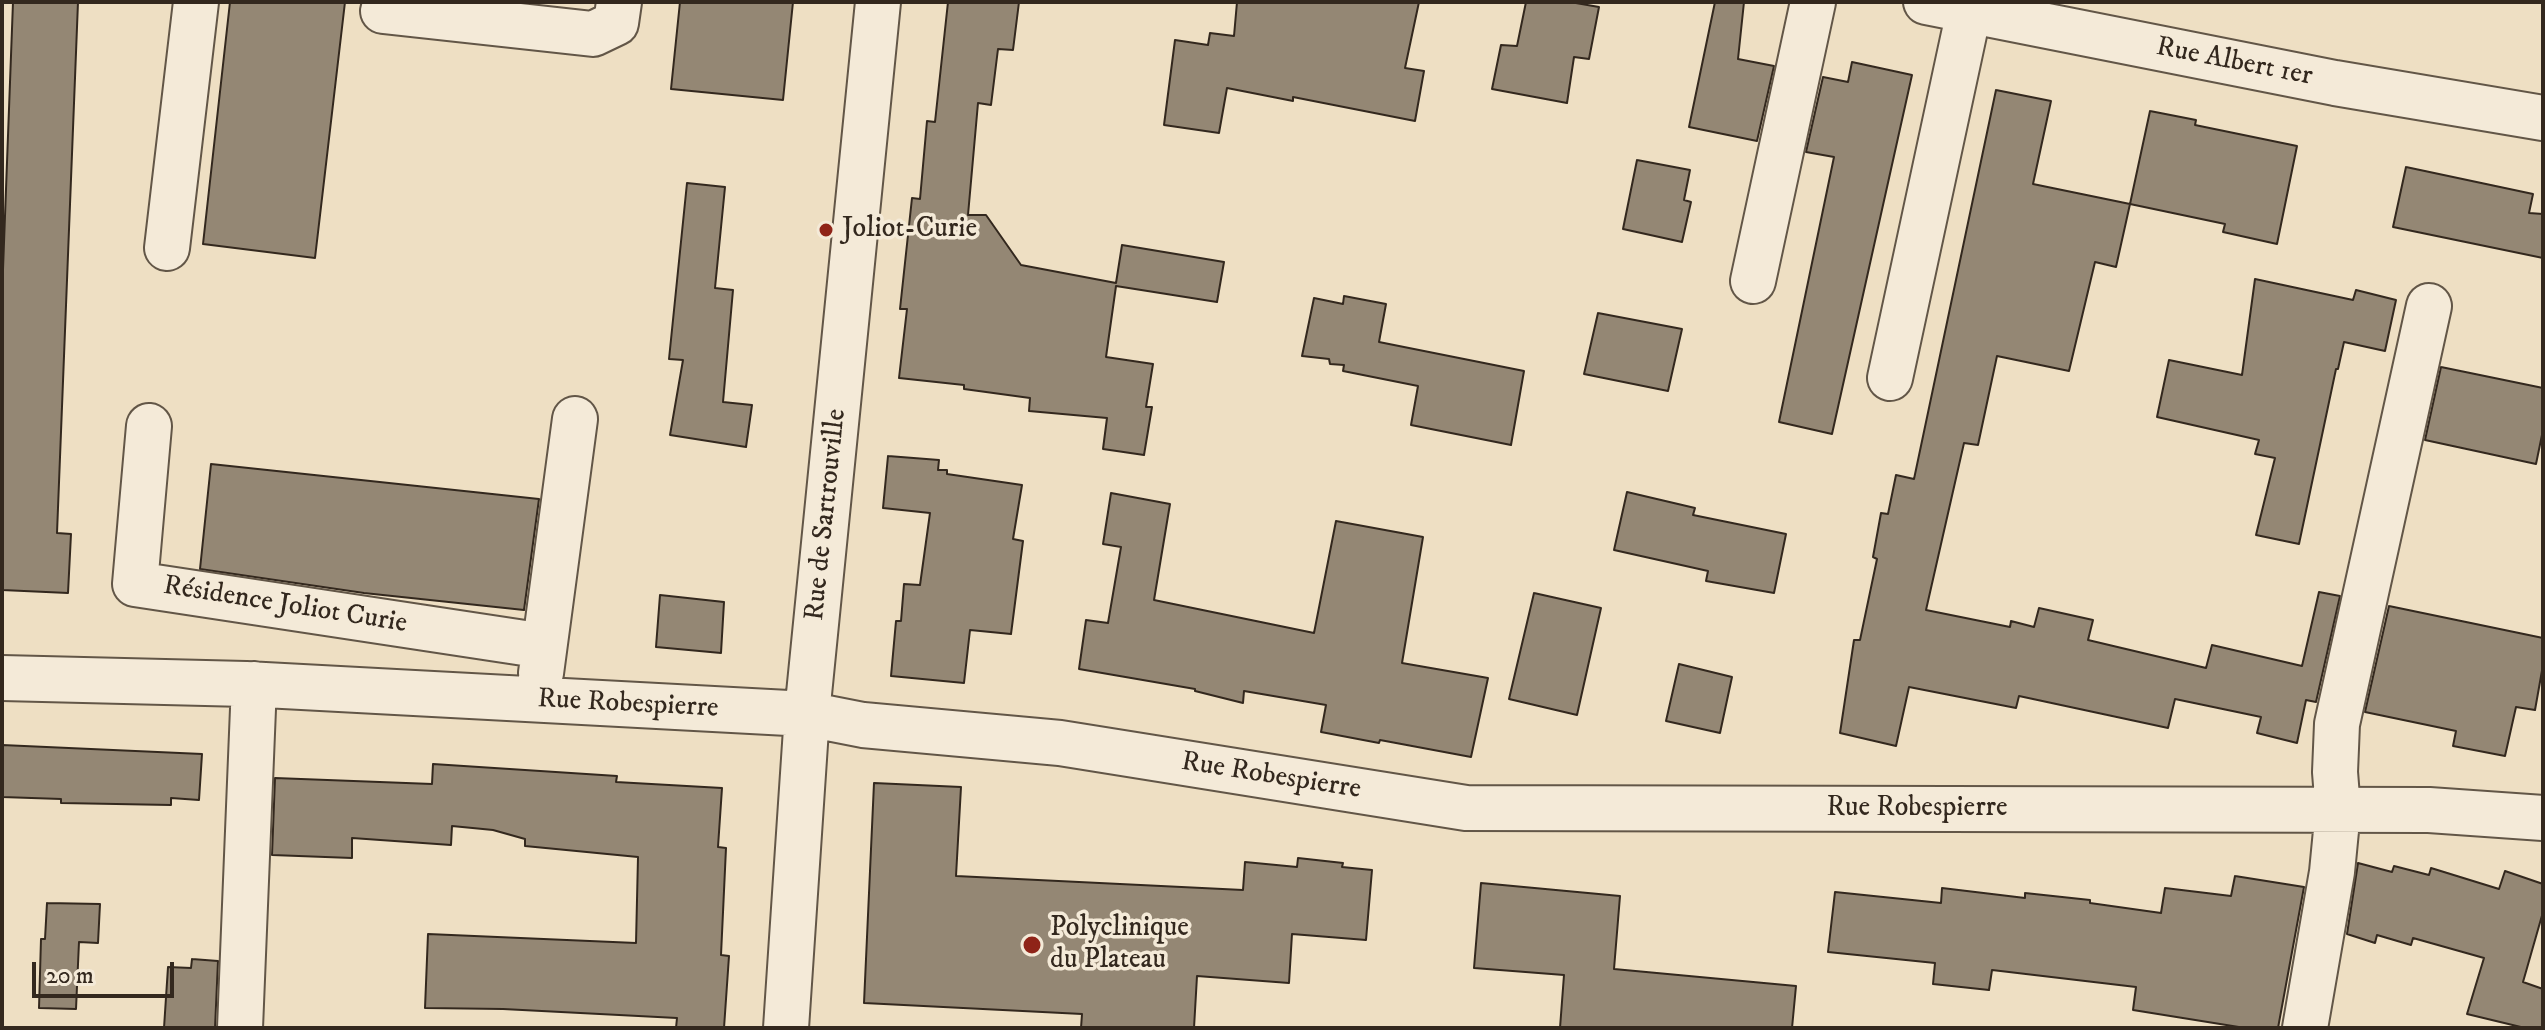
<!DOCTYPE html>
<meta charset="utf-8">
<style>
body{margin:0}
#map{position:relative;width:2545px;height:1030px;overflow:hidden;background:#eedfc3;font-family:"IM FELL DW Pica",serif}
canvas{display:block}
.frame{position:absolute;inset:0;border:4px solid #33281e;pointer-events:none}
.scale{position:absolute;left:32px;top:962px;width:142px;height:36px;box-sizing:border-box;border:4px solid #33281e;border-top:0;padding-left:10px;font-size:24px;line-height:28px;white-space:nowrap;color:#33281e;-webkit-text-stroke:6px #f4ead8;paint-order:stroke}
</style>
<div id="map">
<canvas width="2545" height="1030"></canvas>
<div class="frame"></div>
<div class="scale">20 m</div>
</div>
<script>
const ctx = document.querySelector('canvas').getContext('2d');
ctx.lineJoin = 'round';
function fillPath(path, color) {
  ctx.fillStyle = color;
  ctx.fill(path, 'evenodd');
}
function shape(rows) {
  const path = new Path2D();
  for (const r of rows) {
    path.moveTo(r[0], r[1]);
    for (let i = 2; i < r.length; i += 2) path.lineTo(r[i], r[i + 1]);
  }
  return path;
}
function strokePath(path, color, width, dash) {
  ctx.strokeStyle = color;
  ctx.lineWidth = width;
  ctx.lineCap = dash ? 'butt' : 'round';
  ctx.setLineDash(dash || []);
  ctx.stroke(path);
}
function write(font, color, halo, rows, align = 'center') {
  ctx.font = font + ' "IM FELL DW Pica",serif';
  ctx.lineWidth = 7;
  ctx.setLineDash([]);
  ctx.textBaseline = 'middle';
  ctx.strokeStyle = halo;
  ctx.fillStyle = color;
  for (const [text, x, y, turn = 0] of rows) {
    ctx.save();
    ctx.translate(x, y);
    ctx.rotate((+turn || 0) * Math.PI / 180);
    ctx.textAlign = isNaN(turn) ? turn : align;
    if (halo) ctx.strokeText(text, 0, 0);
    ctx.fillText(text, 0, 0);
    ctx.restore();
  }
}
const building = shape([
 [13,2,78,2,57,533,71,534,68,593,2,590,2,296,13,2],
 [230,2,345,2,315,258,203,244,230,2],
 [680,2,793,2,783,100,671,89,680,2],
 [948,2,1019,2,1013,50,998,49,991,105,978,103,968,215,986,215,1021,265,1116,283,1122,245,1224,262,1217,302,1116,286,1106,357,1153,364,1146,407,1152,407,1144,455,1103,449,1107,418,1029,411,1030,398,964,389,964,385,899,378,907,309,900,309,912,198,920,199,927,121,935,122,948,2],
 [1237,2,1419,2,1405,68,1424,71,1415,121,1293,97,1293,101,1227,88,1219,133,1164,125,1175,40,1208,45,1210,33,1234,36,1237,2],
 [1526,2,1570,2,1599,7,1589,59,1574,57,1567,103,1492,89,1501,45,1517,46,1526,2],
 [1715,2,1744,2,1738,59,1774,66,1757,141,1689,127,1715,2],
 [1852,62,1912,75,1832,434,1779,422,1834,157,1806,152,1823,77,1848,82,1852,62],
 [1996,90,2051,101,2033,184,2130,204,2116,267,2095,262,2069,371,1997,356,1978,445,1964,443,1926,610,2010,627,2011,621,2034,627,2039,608,2093,620,2088,640,2206,668,2212,645,2302,666,2319,592,2340,596,2316,702,2306,700,2297,743,2257,733,2261,717,2175,699,2168,728,2019,696,2016,708,1909,687,1896,746,1840,733,1854,640,1860,640,1877,559,1873,557,1881,513,1888,514,1896,475,1914,479,1996,90],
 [2150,111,2196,120,2195,125,2297,146,2277,244,2223,232,2225,224,2130,204,2150,111],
 [1637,160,1690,170,1684,200,1691,202,1682,242,1623,229,1637,160],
 [2406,167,2533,194,2529,213,2543,214,2543,258,2393,227,2406,167],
 [687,183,725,187,715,288,733,290,723,402,752,405,746,447,670,435,683,360,669,359,687,183],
 [2255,279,2353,300,2356,290,2396,300,2385,351,2344,342,2338,369,2336,369,2299,544,2256,535,2275,458,2255,454,2259,440,2157,417,2169,360,2242,375,2255,279],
 [1344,296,1386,304,1379,342,1524,371,1511,445,1411,425,1418,386,1343,371,1344,365,1330,364,1329,359,1302,356,1314,298,1343,304,1344,296],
 [1598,313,1682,329,1668,391,1584,374,1598,313],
 [2441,367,2543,388,2543,430,2536,464,2425,440,2441,367],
 [888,456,939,460,938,470,947,470,947,474,1022,485,1013,539,1023,541,1011,634,970,630,964,683,891,676,896,621,901,621,904,584,920,585,930,513,883,508,888,456],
 [211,464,539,499,524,610,364,593,200,569,211,464],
 [1627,492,1695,508,1693,515,1786,534,1774,593,1706,581,1708,571,1614,550,1627,492],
 [1111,493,1170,504,1154,600,1314,633,1336,521,1423,537,1402,663,1488,678,1471,757,1380,740,1379,743,1321,732,1326,705,1244,691,1243,703,1195,691,1195,689,1079,669,1086,620,1108,623,1121,547,1103,544,1111,493],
 [1534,593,1601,608,1577,715,1509,699,1534,593],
 [660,595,724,602,721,653,656,647,660,595],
 [2389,606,2543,638,2543,665,2535,710,2516,707,2505,756,2453,746,2456,731,2365,712,2389,606],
 [1679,664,1732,677,1720,733,1666,721,1679,664],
 [2,745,202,754,199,800,171,798,171,805,61,803,61,799,2,797,2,745],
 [433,764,617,776,616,782,722,788,718,847,726,848,721,955,729,956,724,1028,676,1028,677,1018,503,1009,425,1008,428,934,636,943,638,857,525,846,525,839,493,830,452,826,451,845,352,838,352,858,272,855,275,778,432,784,433,764],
 [874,783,961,787,956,876,1243,890,1245,862,1297,867,1298,858,1343,863,1342,867,1372,870,1366,940,1292,934,1289,983,1197,976,1194,1028,1081,1028,1082,1014,864,1003,874,783],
 [2358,863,2392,872,2394,866,2429,875,2431,868,2499,889,2505,871,2543,884,2543,912,2523,982,2543,989,2543,1028,2525,1028,2467,1014,2484,958,2413,938,2411,945,2377,935,2375,943,2347,934,2358,863],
 [2235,876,2304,887,2278,1028,2245,1028,2133,1010,2136,987,1992,970,1989,990,1933,984,1935,963,1828,952,1835,892,1941,903,1942,888,2025,898,2025,893,2090,900,2090,903,2161,913,2165,888,2231,896,2235,876],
 [1481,883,1620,896,1614,969,1796,986,1792,1028,1560,1028,1564,975,1474,968,1481,883],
 [47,903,100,904,98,943,79,942,76,1009,39,1008,41,939,45,939,47,903],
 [192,959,218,961,215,1028,164,1028,168,967,191,968,192,959]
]);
fillPath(building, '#948774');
strokePath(building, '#33281e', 2);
const minor = shape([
 [1926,2,2335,83,2543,118],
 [383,11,593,34,616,23,619,2],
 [167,248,196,2],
 [1753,281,1813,2],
 [1890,378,1969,11],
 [149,426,135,584,544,646],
 [541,673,575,419],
 [2,678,246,684,807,714,863,725,1060,743,1466,808,2429,810,2543,818],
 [240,1028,254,684],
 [786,1028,807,714,878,2],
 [2305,1028,2332,872,2338,810,2335,772,2337,724,2429,306]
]);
strokePath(minor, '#625647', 48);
strokePath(minor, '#f4ead8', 44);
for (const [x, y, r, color] of [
 [826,230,8,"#8f2418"],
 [1032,945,10,"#8f2418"]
]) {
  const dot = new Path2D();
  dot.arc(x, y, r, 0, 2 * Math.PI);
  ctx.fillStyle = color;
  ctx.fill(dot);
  strokePath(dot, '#f4ead8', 3);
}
write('28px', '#33281e', '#f4ead8', [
 ["Rue Albert 1er",2234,63,11],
 ["Rue de Sartrouville",827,515,-84],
 ["Résidence Joliot Curie",285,606,9],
 ["Rue Robespierre",628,705,3],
 ["Rue Robespierre",1271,777,9],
 ["Rue Robespierre",1917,809]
]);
write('28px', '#33281e', '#f4ead8', [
 ["Joliot-Curie",842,230],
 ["Polyclinique",1050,929],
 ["du Plateau",1050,961]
], 'left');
</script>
